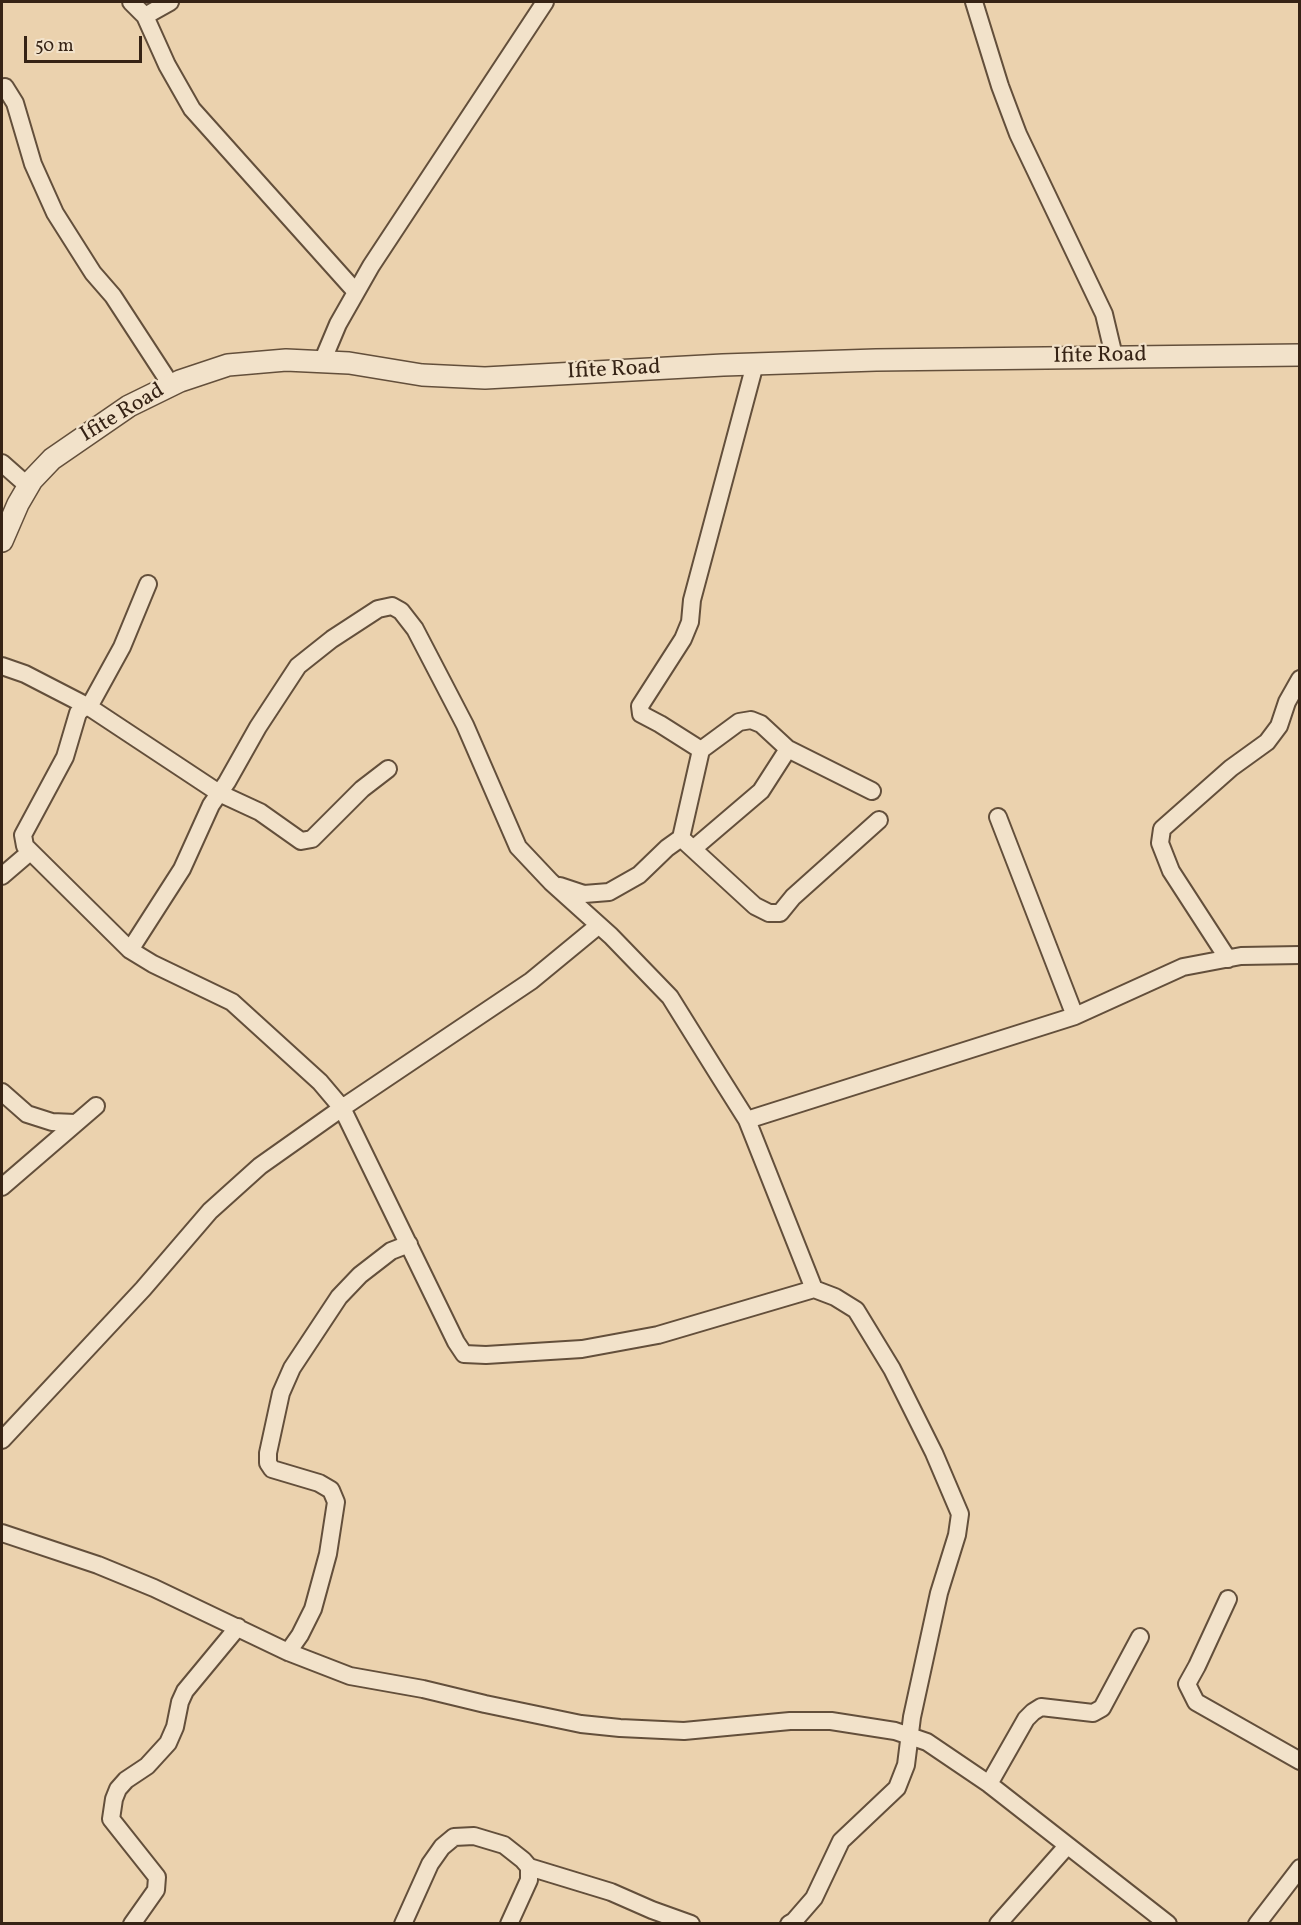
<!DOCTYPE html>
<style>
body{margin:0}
#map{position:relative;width:1301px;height:1925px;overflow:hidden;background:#ebd2ae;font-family:Vollkorn,serif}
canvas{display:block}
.frame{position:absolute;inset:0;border:3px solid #362315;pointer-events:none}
.scale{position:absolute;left:24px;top:36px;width:118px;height:27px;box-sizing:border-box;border:3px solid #362315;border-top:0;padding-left:8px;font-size:18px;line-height:21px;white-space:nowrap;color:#362315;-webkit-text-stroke:4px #f2e2ca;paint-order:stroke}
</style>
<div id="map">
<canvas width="1301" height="1925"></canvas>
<div class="frame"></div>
<div class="scale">50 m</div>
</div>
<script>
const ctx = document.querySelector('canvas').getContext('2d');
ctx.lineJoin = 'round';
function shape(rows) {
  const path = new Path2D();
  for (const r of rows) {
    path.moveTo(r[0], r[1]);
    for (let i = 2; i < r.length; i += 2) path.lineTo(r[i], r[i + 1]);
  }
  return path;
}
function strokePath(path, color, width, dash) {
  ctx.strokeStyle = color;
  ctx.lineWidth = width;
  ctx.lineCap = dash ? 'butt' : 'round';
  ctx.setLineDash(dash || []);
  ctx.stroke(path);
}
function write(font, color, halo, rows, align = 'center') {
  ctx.font = font + ' Vollkorn,serif';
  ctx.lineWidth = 4.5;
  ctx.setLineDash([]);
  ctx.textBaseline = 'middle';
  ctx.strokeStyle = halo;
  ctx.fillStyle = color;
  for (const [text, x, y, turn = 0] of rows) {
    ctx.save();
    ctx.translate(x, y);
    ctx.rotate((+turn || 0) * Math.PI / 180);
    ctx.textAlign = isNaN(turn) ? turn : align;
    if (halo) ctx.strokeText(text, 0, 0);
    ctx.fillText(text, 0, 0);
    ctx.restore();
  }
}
const minor = shape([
 [131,2,145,16,167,65,192,109,356,292],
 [974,2,1000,86,1018,134,1104,314,1114,356],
 [145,16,170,2],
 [5,87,15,103,33,164,55,213,93,273,113,296,171,385],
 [322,362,338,324,371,266,545,2],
 [755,364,692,600,690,622,683,639,640,706,641,714,660,724,701,750,739,722,751,720,761,724,788,749,872,791],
 [2,463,28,486],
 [148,584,122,647,89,707,83,708,78,713,65,757,23,835,25,846,130,950,153,964,232,1002,320,1082,342,1108,456,1342,464,1354,486,1355,582,1349,658,1335,814,1289,835,1297,856,1310,892,1369,934,1453,960,1514,957,1535,939,1593,912,1717,906,1765,897,1788,841,1841,814,1898,794,1921,789,1924],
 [2,666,25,674,89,707,219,793,260,812,301,841,312,839,362,789,388,769],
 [998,817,1075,1016],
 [681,838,701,750],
 [693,849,761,791,788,749],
 [2,876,30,852],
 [560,886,584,894,609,892,639,875,667,848,681,838,755,906,769,913,780,913,793,897,879,820],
 [130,950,182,869,211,805,227,782,258,727,298,666,332,639,378,609,392,606,401,611,415,629,465,725,518,847,551,882,611,936,670,997,718,1074,747,1120,814,1289],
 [1228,959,1171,871,1160,843,1162,829,1231,768,1267,742,1279,726,1287,702,1300,679],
 [2,1092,27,1114,52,1122,75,1123],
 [747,1120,1075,1016,1183,967,1241,956,1300,955],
 [2,1187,96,1106],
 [2,1440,143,1289,210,1211,260,1166,342,1108,531,981,599,925],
 [2,1533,98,1565,154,1588,288,1652,350,1676,423,1689,485,1704,581,1724,620,1728,684,1731,790,1721,831,1721,895,1731,927,1742,989,1784,1168,1924],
 [1228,1599,1197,1666,1187,1684,1196,1702,1300,1761],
 [288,1652,300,1635,313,1609,328,1554,336,1502,331,1490,319,1483,272,1469,268,1463,268,1453,281,1393,292,1368,339,1297,360,1275,391,1251,409,1244],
 [989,1784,1026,1719,1033,1712,1041,1707,1093,1713,1102,1708,1140,1637],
 [529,1867,611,1892,652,1910,691,1924],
 [132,1924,156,1890,157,1877,111,1819,114,1799,118,1789,126,1780,147,1766,168,1743,175,1727,180,1702,185,1691,238,1627],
 [403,1924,430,1864,442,1847,454,1837,474,1836,504,1845,523,1860,529,1867,529,1880,509,1924],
 [998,1924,1067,1846],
 [1257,1924,1300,1868]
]);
const tertiary = shape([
 [2,541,18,504,32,480,52,459,129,406,180,381,228,365,286,360,349,363,422,375,485,378,723,365,876,360,1300,355]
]);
strokePath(minor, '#634f3b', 20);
strokePath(tertiary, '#634f3b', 24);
strokePath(minor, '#f2e2ca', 16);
strokePath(tertiary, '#f2e2ca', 21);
write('22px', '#362315', '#f2e2ca', [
 ["Ifite Road",1100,357,-1],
 ["Ifite Road",614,371,-3],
 ["Ifite Road",123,414,-31]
]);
</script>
